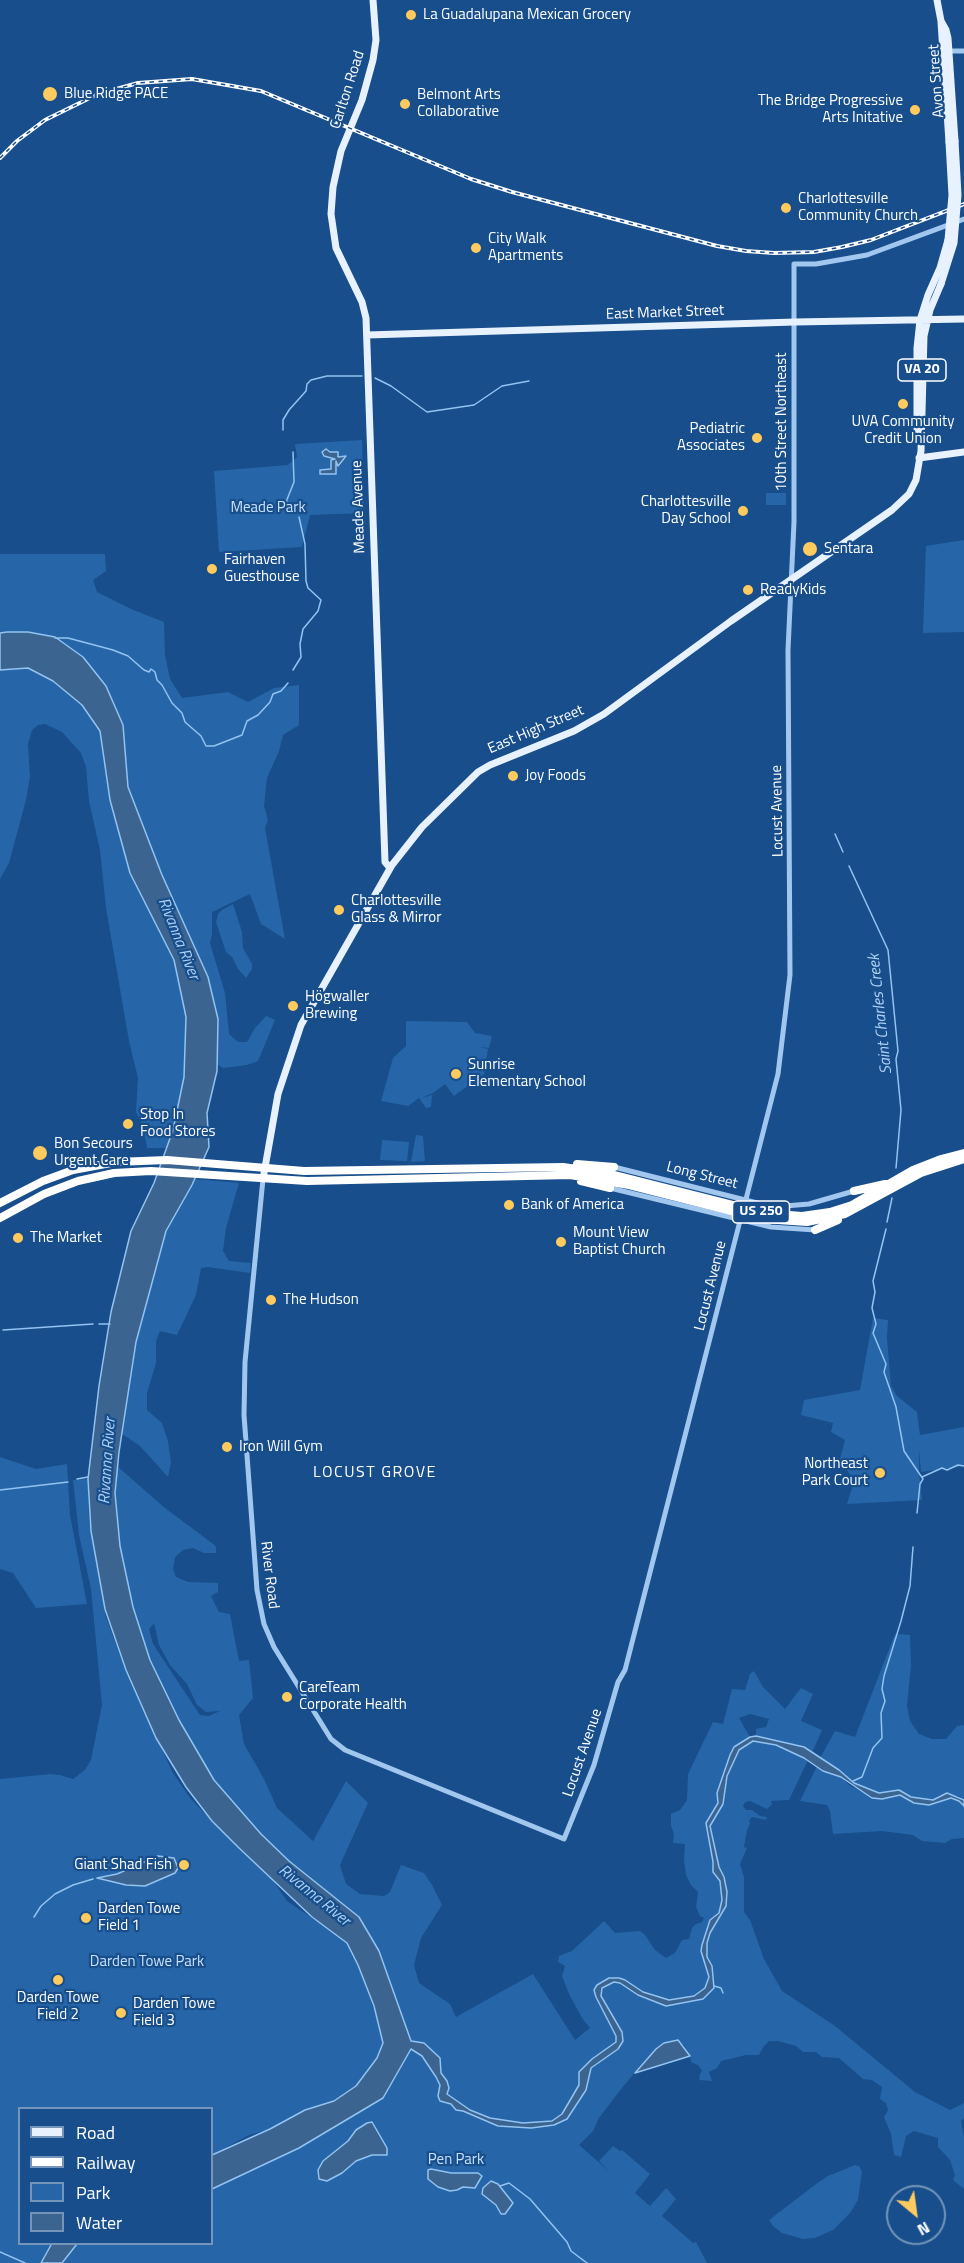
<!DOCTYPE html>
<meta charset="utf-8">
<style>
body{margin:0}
#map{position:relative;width:964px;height:2263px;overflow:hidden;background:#174e8b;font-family:"Titillium Web",sans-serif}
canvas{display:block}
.legend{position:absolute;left:18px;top:2107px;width:195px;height:138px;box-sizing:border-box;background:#174e8b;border:2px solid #7495b9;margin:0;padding:8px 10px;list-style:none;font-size:18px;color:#fff}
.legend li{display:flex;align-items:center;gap:12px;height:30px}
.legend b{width:30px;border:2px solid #7495b9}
.north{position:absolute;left:886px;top:2185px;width:60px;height:60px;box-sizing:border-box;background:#174e8b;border:2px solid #7495b9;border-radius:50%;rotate:151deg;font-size:16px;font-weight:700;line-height:24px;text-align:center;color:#fff}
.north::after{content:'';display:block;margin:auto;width:21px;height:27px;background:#ffca5e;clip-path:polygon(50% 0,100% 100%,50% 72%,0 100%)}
</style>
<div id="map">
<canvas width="964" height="2263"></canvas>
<ul class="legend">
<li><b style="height:8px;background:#e8f2ff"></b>Road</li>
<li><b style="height:8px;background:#fff"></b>Railway</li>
<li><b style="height:16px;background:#2666a8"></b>Park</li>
<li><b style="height:16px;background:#3b6490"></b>Water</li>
</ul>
<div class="north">N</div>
</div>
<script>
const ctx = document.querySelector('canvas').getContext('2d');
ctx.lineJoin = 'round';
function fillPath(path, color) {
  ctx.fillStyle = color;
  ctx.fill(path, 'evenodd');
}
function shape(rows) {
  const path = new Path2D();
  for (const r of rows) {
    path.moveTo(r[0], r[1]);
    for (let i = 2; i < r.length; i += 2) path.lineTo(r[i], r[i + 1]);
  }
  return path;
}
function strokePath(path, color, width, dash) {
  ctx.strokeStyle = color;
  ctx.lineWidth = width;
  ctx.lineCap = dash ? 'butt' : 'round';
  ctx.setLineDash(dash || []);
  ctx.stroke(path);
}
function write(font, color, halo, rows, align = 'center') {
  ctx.font = font + ' "Titillium Web",sans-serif';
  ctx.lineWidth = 4.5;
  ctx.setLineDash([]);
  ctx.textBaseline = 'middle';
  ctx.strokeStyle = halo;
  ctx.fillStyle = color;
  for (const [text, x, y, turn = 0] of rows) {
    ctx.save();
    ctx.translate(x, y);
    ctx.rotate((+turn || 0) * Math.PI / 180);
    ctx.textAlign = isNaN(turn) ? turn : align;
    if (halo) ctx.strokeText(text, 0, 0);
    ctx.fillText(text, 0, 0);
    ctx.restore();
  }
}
fillPath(shape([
 [362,440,364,513,310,515,302,547,219,552,214,471,288,465,297,457,295,444],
 [766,493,786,493,786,505,766,505],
 [964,540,964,632,923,633,926,546],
 [0,554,105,554,106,571,93,580,97,592,131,609,164,622,165,655,170,679,182,698,228,692,248,702,274,688,299,685,299,725,283,735,279,751,267,778,264,806,268,820,265,828,285,939,261,924,250,894,212,912,212,934,210,943,225,993,229,1034,238,1042,247,1042,255,1028,266,1016,275,1020,258,1061,247,1065,223,1068,217,1064,218,1019,208,977,162,875,128,787,123,725,106,686,83,657,55,637,7,632,0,633],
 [28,668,53,681,82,705,100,731,110,800,156,920,174,960,186,1017,184,1077,173,1130,167,1148,147,1148,143,1126,136,1112,138,1078,129,1041,106,908,100,850,89,801,86,767,81,753,62,732,45,724,38,725,32,730,28,744,30,777,26,800,9,863,0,879,0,670],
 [233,904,242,932,243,948,252,964,252,969,246,978,238,969,232,957,226,952,216,922,218,914,222,910],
 [406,1021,467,1022,475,1033,492,1036,489,1048,479,1047,488,1049,484,1074,454,1096,445,1084,433,1093,421,1098,432,1095,431,1107,426,1108,419,1098,408,1106,381,1101,393,1058,406,1046],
 [416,1135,423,1136,425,1161,411,1162],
 [382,1140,409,1142,407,1161,380,1160],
 [195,1179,239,1183,226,1228,223,1251,229,1261,251,1263,250,1273,208,1267,201,1268,196,1295,177,1335,160,1331,156,1341,156,1363,147,1393,147,1410,162,1423,168,1441,171,1462,168,1477,140,1446,122,1434,136,1342,166,1231],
 [873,1318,888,1320,887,1338,891,1386,897,1396,917,1412,920,1435,964,1427,964,1466,921,1472,919,1450,919,1472,922,1500,847,1504,852,1488,852,1478,847,1470,838,1466,845,1440,831,1432,833,1423,801,1415,804,1400,860,1390],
 [0,1457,36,1469,67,1464,70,1515,87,1604,36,1608,13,1573,0,1569],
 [117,1466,165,1508,216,1546,216,1553,204,1553,193,1548,183,1550,175,1557,173,1569,176,1577,188,1582,218,1583,218,1592,211,1596,219,1612,230,1614,239,1661,249,1660,253,1698,239,1715,244,1744,264,1779,277,1808,313,1841,346,1781,368,1803,340,1865,346,1884,360,1894,384,1896,390,1892,401,1865,424,1873,432,1885,442,1905,421,1938,414,1965,419,1983,450,2004,456,2017,533,1974,575,2040,590,2028,582,2018,569,1994,562,1976,565,1966,558,1962,559,1956,572,1951,604,1921,615,1933,640,1931,645,1935,655,1950,666,1958,675,1953,682,1940,689,1939,692,1928,696,1924,702,1922,704,1918,700,1916,696,1907,698,1892,691,1885,686,1875,684,1860,685,1844,673,1843,674,1834,671,1826,671,1814,680,1810,687,1800,688,1774,713,1722,723,1724,732,1689,745,1690,750,1674,754,1671,763,1687,785,1709,801,1688,813,1694,801,1721,822,1730,812,1753,804,1747,756,1736,756,1729,766,1727,769,1719,750,1714,739,1718,750,1737,735,1747,730,1755,717,1793,718,1803,706,1823,714,1875,720,1881,722,1901,719,1913,710,1920,702,1945,709,1977,705,1988,694,1996,669,2000,643,1992,625,1980,609,1978,603,1981,597,1985,596,1997,616,2036,616,2042,590,2062,592,2068,618,2049,622,2032,601,1996,602,1988,614,1982,620,1983,638,1995,656,2003,674,2005,703,1999,714,1985,712,1967,707,1957,707,1943,710,1933,726,1906,727,1892,724,1877,719,1867,710,1826,722,1804,727,1776,738,1750,753,1741,776,1745,808,1760,789,1800,771,1801,772,1804,767,1809,750,1801,745,1802,743,1806,746,1810,752,1810,760,1816,767,1817,766,1820,752,1817,749,1820,750,1824,747,1830,744,1847,747,1848,740,1864,744,1877,744,1912,750,1920,764,1959,782,1991,835,2026,915,2092,950,2110,964,2103,964,2118,961,2121,964,2137,964,2189,953,2180,955,2175,950,2160,938,2147,938,2138,914,2131,906,2136,901,2157,894,2155,891,2134,884,2117,888,2110,886,2103,880,2099,882,2087,872,2080,863,2079,839,2058,822,2057,816,2052,803,2052,796,2046,778,2041,769,2041,764,2046,759,2055,746,2055,721,2061,717,2068,709,2072,712,2081,699,2080,700,2074,702,2071,698,2065,691,2062,690,2056,684,2045,664,2043,645,2060,618,2093,599,2118,593,2131,579,2145,610,2172,599,2161,613,2146,620,2151,622,2150,650,2174,635,2193,650,2206,666,2188,669,2191,676,2199,662,2216,693,2243,696,2242,707,2263,0,2263,0,1779,51,1774,60,1775,73,1779,85,1770,91,1760,102,1705,91,1589,79,1535,73,1480,88,1479,89,1519,106,1617,124,1667,173,1773,190,1798,212,1821,272,1879,287,1901,347,1942,360,1967,384,2041,377,2058,353,2094,277,2127,249,2135,212,2155,212,2108,20,2108,20,2244,212,2244,212,2177,376,2097,411,2040,402,2016,289,1861,261,1834,214,1780,179,1720,150,1660,133,1607,120,1546,115,1493],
 [154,1623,159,1645,170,1665,187,1684,197,1705,206,1712,220,1711,209,1716,200,1715,153,1644,149,1629],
 [895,1634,910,1635,911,1665,907,1706,910,1721,919,1734,932,1739,946,1739,957,1726,964,1725,964,1800,959,1796,940,1795,933,1800,921,1799,911,1797,899,1790,879,1793,854,1783,839,1770,820,1758,835,1731,855,1737],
 [817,1766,823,1771,841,1777,850,1786,882,1799,900,1795,914,1803,929,1805,945,1798,959,1801,964,1806,964,1838,952,1839,945,1843,922,1841,913,1835,882,1831,833,1834,830,1811,827,1805,800,1801],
 [855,2165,859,2166,862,2171,858,2200,850,2213,833,2230,815,2238,803,2239,782,2233,773,2226,769,2220,816,2184,828,2176]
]), '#2666a8');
const water = shape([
 [326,449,330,452,338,452,338,457,346,456,338,466,336,461,336,474,320,474,320,470,331,469,331,460,335,459,324,456,322,452,326,449],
 [7,632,28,632,55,637,83,657,106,686,123,725,128,787,162,875,208,977,218,1019,217,1071,207,1113,209,1147,192,1185,166,1231,136,1342,119,1452,115,1493,120,1546,133,1607,150,1660,179,1720,214,1780,261,1834,289,1861,359,1917,379,1951,411,2041,424,2043,440,2058,441,2073,447,2081,449,2088,447,2094,470,2110,490,2118,523,2123,552,2121,562,2114,579,2085,579,2072,592,2059,616,2042,616,2036,596,1997,594,1990,597,1985,609,1978,619,1978,625,1980,643,1992,669,2000,694,1996,705,1988,709,1977,701,1951,702,1945,710,1920,719,1913,722,1900,720,1881,713,1872,713,1862,706,1823,718,1803,717,1793,730,1755,734,1747,750,1737,756,1736,804,1747,839,1770,854,1783,879,1793,899,1790,911,1797,933,1800,947,1793,964,1800,964,1806,959,1801,951,1798,929,1805,914,1803,900,1795,882,1799,872,1798,841,1777,823,1771,804,1758,776,1745,753,1741,739,1750,727,1776,723,1804,710,1826,719,1867,724,1877,727,1892,726,1906,710,1933,707,1943,707,1957,712,1966,714,1988,703,1999,666,2006,638,1995,620,1983,614,1982,602,1988,601,1996,622,2032,623,2041,618,2049,591,2068,586,2090,567,2119,554,2125,531,2128,498,2126,463,2111,456,2110,451,2104,440,2101,438,2096,440,2085,436,2077,422,2056,411,2049,383,2098,299,2148,212,2189,212,2155,270,2129,305,2110,334,2101,356,2086,377,2058,383,2043,374,2006,358,1965,347,1943,312,1917,238,1847,212,1821,186,1787,156,1738,126,1670,105,1609,91,1531,88,1479,99,1386,111,1312,131,1231,154,1183,173,1130,184,1077,186,1017,174,960,130,873,110,800,100,731,82,705,53,681,28,668,0,670,0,633,7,632],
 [158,1856,174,1858,178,1868,175,1873,145,1886,126,1885,97,1878,117,1874,158,1856],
 [678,2040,690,2056,635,2073,656,2049,664,2043,678,2040],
 [372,2122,387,2148,387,2155,372,2155,356,2161,342,2173,327,2181,319,2179,318,2170,323,2161,348,2141,356,2130,367,2123,372,2122],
 [431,2169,451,2173,478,2173,482,2176,475,2188,463,2187,457,2190,450,2191,438,2187,428,2179,428,2170,431,2169],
 [491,2181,498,2184,513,2203,505,2214,501,2214,496,2205,482,2194,483,2188,491,2181],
 [50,2244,77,2244,62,2263,41,2263,51,2245,50,2244]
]);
fillPath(water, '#3b6490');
strokePath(water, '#93c3f1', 1.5);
strokePath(shape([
 [375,378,391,386,427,412,474,405,502,386,529,381],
 [283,430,283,420,289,410,306,391,307,384,311,380,327,376,362,376],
 [293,504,286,502,294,482,293,452],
 [55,638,68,638,113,650,128,656,144,670,149,672,151,669,155,672,157,680,162,685,172,703,182,713,185,722,201,736,206,746,214,746,242,735,247,721,258,715,270,702,273,694,281,691,288,683],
 [293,670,301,657,300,644,303,629,318,611,321,600,308,588,306,581,305,544,299,517],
 [835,834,843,852],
 [849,866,888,950,898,1051,896,1059,901,1110,896,1168],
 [887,1222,892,1198],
 [886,1229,873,1281,875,1292,872,1308,876,1324,873,1333,886,1364,884,1372,896,1407,904,1451,923,1479,920,1484,917,1513],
 [99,1324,110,1324],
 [3,1330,93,1324],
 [922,1477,942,1468,947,1470,958,1465,964,1466],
 [77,1479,88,1477],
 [0,1490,68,1482],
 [853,1781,862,1777,873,1748,882,1738,881,1713,885,1701,882,1689,884,1676,901,1621,910,1586,913,1547],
 [34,1917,41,1906,55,1894,73,1885,93,1879],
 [714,1986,721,1988,723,1993],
 [500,2186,509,2183,530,2199,567,2242,571,2251,587,2263],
 [0,2252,25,2263]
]), '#93c3f1', 1.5);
strokePath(shape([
 [948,51,964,51],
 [614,1167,773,1207,809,1204,854,1191],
 [263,1179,245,1362,244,1415,257,1590,264,1624,274,1647,331,1739,345,1750,564,1839,594,1765,618,1682,625,1670,741,1217],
 [610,1188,771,1227,815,1230],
 [745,1203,778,1074,790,975,788,650,794,522,794,264,816,264,867,255,964,219]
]), '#a1c7ef', 5);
strokePath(shape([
 [373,0,376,40,373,60,362,100,341,151,333,187,331,214,336,248,362,302,366,318,385,862,390,868],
 [937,0,941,21,946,30,948,38,955,141],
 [941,22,949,142],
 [367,335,795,322,964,319],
 [917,432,917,348,920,320,928,295,940,268,948,240],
 [919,458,964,452],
 [263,1179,278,1094,301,1025,392,865,422,827,478,772,490,765,574,731,604,714,731,621,892,510,909,494,916,480,921,451,924,336,930,310,941,284]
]), '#e8f2ff', 7);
strokePath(shape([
 [577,1164,614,1167],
 [581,1181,610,1188],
 [854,1191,885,1184],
 [0,1203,43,1181,73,1170,116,1162,167,1160,304,1171,563,1167,606,1173,764,1213,802,1216,830,1212,852,1205,913,1170,941,1159,964,1153],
 [0,1218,44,1194,78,1181,114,1173,151,1171,307,1181,570,1175,629,1185,763,1219,807,1222,845,1214,921,1173,964,1159],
 [815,1230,838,1220]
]), '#fff', 8);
const rail = shape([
 [0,158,17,141,45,120,98,94,138,83,192,79,261,91,471,179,512,192,717,246,746,251,774,253,814,252,842,247,871,240,964,204]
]);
strokePath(rail, '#fff', 4);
strokePath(rail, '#174e8b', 1.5, [4.5]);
strokePath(shape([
 [741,1217,745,1203]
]), '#a1c7ef', 5);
strokePath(shape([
 [948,240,952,195,949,142],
 [941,284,954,243,958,195,955,141]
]), '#e8f2ff', 7);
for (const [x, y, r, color] of [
 [411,15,6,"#ffca5e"],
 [50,94,8,"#ffca5e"],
 [405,104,6,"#ffca5e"],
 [915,110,6,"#ffca5e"],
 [786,208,6,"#ffca5e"],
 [476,248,6,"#ffca5e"],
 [903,404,6,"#ffca5e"],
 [757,438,6,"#ffca5e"],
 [743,511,6,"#ffca5e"],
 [810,549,8,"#ffca5e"],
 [212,569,6,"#ffca5e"],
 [748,590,6,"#ffca5e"],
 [513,776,6,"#ffca5e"],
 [339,910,6,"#ffca5e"],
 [293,1006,6,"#ffca5e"],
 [456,1074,6,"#ffca5e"],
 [128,1124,6,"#ffca5e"],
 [40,1153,8,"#ffca5e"],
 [509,1205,6,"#ffca5e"],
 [18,1238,6,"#ffca5e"],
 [561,1242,6,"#ffca5e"],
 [271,1300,6,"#ffca5e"],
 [227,1447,6,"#ffca5e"],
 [880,1473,6,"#ffca5e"],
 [287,1697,6,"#ffca5e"],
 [184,1865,6,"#ffca5e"],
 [86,1918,6,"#ffca5e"],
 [58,1980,6,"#ffca5e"],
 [121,2013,6,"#ffca5e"]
]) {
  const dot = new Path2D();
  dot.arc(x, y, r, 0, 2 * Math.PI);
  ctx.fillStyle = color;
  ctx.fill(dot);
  strokePath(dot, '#174e8b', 2);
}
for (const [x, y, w] of [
 [922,370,48],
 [761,1212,57]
]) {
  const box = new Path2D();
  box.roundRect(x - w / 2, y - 11, w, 22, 4.5);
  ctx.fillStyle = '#174e8b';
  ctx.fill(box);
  strokePath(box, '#fff', 1.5);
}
write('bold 14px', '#fff', null, [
 ["VA 20",922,370],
 ["US 250",761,1212]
]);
write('15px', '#fff', '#174e8b', [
 ["La Guadalupana Mexican Grocery",423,15],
 ["Blue Ridge PACE",64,94],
 ["Belmont Arts",417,95],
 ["Collaborative",417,112],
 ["The Bridge Progressive",903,101,"right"],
 ["Arts Initative",903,118,"right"],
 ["Charlottesville",798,199],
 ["Community Church",798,216],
 ["City Walk",488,239],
 ["Apartments",488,256],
 ["UVA Community",903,422,"center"],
 ["Credit Union",903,439,"center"],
 ["Pediatric",745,429,"right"],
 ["Associates",745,446,"right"],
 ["Charlottesville",731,502,"right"],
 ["Day School",731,519,"right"],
 ["Sentara",824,549],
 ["Fairhaven",224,560],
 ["Guesthouse",224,577],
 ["ReadyKids",760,590],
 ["Joy Foods",525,776],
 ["Charlottesville",351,901],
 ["Glass & Mirror",351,918],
 ["Högwaller",305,997],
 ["Brewing",305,1014],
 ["Sunrise",468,1065],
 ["Elementary School",468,1082],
 ["Stop In",140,1115],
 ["Food Stores",140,1132],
 ["Bon Secours",54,1144],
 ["Urgent Care",54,1161],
 ["Bank of America",521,1205],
 ["Mount View",573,1233],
 ["Baptist Church",573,1250],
 ["The Market",30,1238],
 ["The Hudson",283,1300],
 ["Iron Will Gym",239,1447],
 ["Northeast",868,1464,"right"],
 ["Park Court",868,1481,"right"],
 ["CareTeam",299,1688],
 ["Corporate Health",299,1705],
 ["Giant Shad Fish",172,1865,"right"],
 ["Darden Towe",98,1909],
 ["Field 1",98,1926],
 ["Darden Towe",58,1998,"center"],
 ["Field 2",58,2015,"center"],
 ["Darden Towe",133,2004],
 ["Field 3",133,2021]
], 'left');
write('15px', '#fff', '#174e8b', [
 ["Avon Street",937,81,-94],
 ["Carlton Road",348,90,-72],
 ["East Market Street",665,313,-2],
 ["10th Street Northeast",782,422,-90],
 ["Meade Avenue",359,507,-92],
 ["East High Street",536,730,-23],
 ["Locust Avenue",778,811,-91],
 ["Long Street",702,1176,14],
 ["Locust Avenue",711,1286,-76],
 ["River Road",269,1575,83],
 ["Locust Avenue",583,1753,-71]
]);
write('15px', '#c7e0fb', '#174e8b', [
 ["Meade Park",268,508],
 ["Darden Towe Park",147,1962],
 ["Pen Park",456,2160]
]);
write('italic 16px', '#add1f6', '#174e8b', [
 ["Rivanna River",178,939,68],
 ["Saint Charles Creek",881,1014,-96],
 ["Rivanna River",108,1461,-86],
 ["Rivanna River",314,1896,39]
]);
ctx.letterSpacing = '1.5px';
write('16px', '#fff', '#174e8b', [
 ["LOCUST GROVE",375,1473]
]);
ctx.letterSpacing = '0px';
</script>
